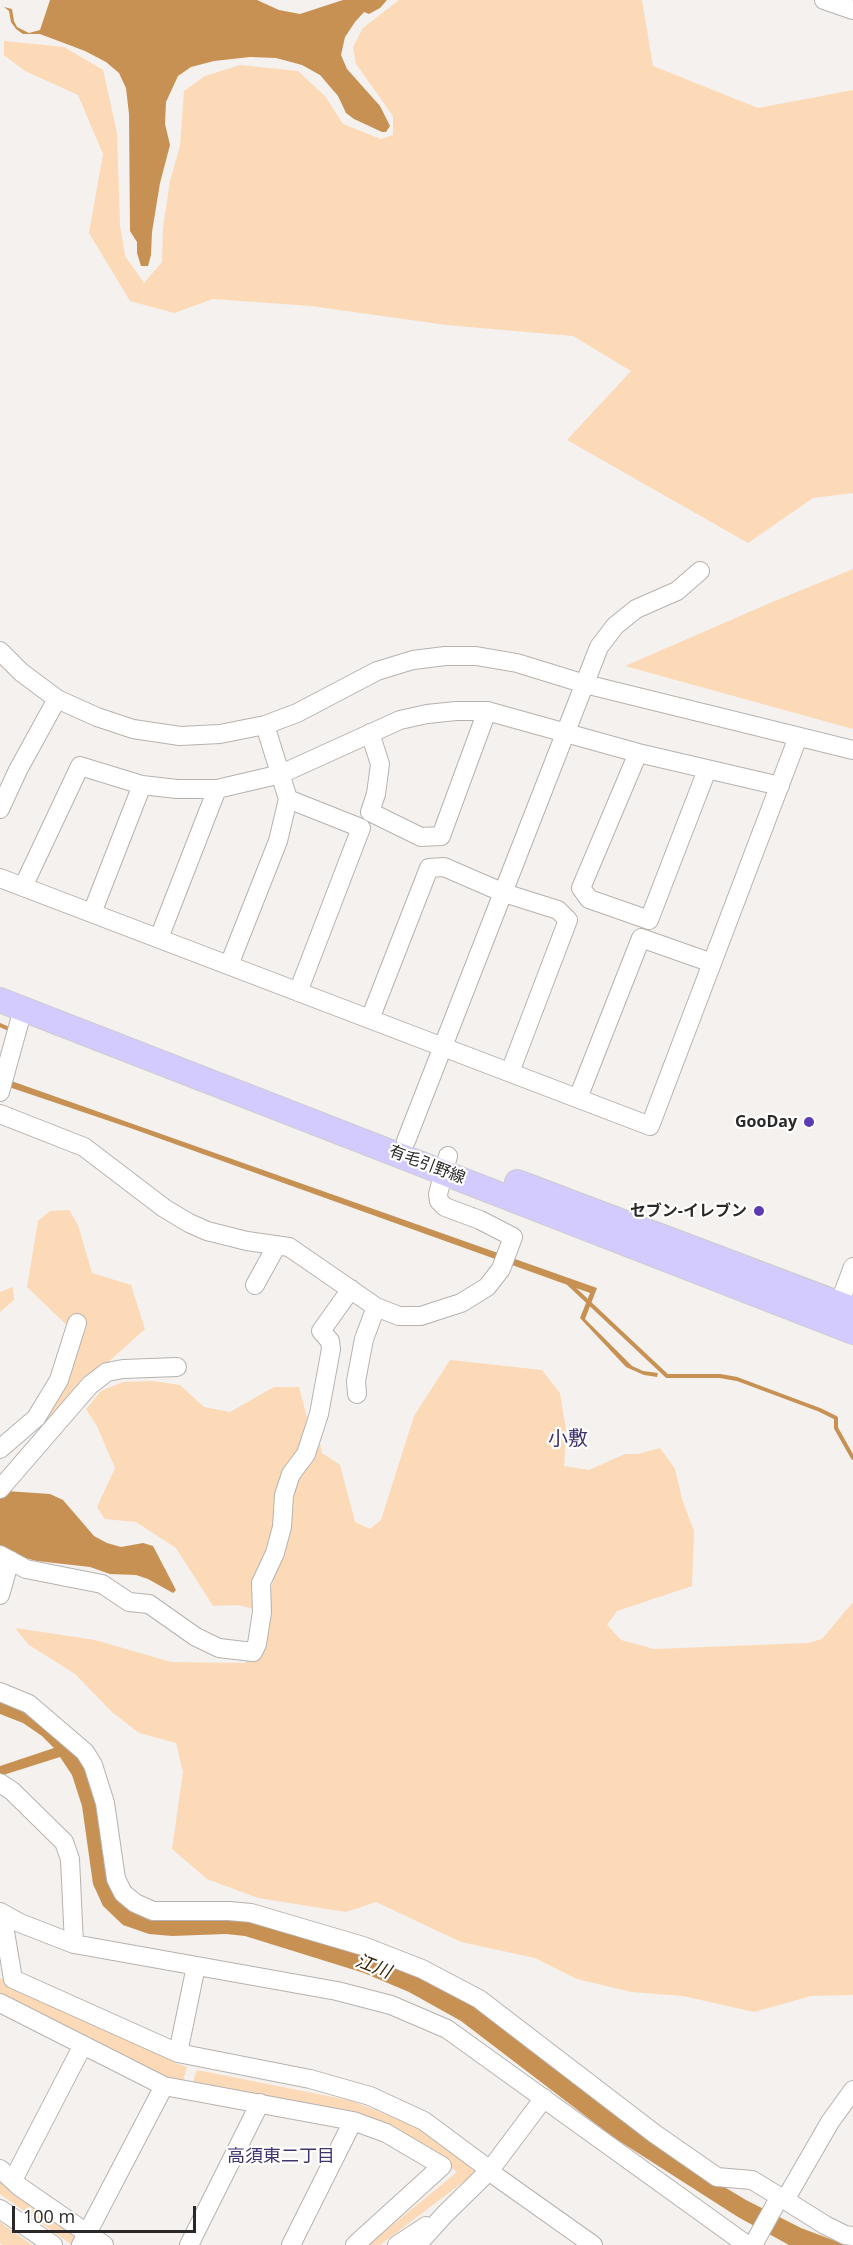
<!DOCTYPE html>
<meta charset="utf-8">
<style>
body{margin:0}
#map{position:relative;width:853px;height:2245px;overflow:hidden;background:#f4f1ee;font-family:"Open Sans",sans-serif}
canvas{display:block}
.scale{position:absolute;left:12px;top:2206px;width:184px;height:27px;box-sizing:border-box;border:3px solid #2b2928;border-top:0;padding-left:8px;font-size:18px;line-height:21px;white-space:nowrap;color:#2b2928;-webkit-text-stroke:4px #fff;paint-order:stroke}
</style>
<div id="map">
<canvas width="853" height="2245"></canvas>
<div class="scale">100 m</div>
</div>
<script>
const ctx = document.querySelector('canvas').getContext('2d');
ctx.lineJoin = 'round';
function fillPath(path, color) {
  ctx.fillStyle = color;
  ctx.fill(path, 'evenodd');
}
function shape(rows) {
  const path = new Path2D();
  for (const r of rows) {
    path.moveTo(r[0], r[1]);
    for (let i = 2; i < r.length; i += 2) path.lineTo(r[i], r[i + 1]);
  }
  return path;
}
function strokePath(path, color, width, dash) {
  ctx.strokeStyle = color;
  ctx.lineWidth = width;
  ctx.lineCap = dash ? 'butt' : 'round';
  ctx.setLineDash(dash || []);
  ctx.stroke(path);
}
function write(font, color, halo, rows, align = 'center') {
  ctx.font = font + ' "Open Sans","Noto Sans JP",sans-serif';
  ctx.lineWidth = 4.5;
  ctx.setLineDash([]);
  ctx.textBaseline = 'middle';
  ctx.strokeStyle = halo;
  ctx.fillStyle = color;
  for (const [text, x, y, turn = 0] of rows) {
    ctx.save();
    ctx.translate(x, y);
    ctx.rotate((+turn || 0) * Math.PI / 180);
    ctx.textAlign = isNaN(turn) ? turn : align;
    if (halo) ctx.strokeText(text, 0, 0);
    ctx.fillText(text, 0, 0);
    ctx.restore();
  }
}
fillPath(shape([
 [399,0,642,0,653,66,758,108,853,90,853,493,813,498,748,543,567,440,631,371,573,336,446,325,311,306,213,299,174,313,130,301,89,233,103,154,78,95,25,71,4,55,4,41,64,47,103,70,117,133,120,225,125,256,144,283,162,262,163,228,170,181,180,146,184,91,205,76,240,65,298,71,325,96,343,124,381,139,393,135,393,116,356,64,353,47,363,28],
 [853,569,853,729,625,666,770,603],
 [69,1210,78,1225,92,1273,131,1285,145,1329,107,1363,44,1428,40,1424,79,1337,27,1287,38,1221,50,1211],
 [13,1287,14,1300,0,1312,0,1292],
 [450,1360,542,1370,560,1393,566,1430,564,1466,589,1470,625,1454,638,1454,660,1448,675,1469,682,1499,694,1531,692,1586,617,1611,607,1625,621,1640,654,1649,808,1643,822,1639,853,1602,853,1995,811,1996,754,2012,683,1996,631,1992,577,1979,535,1958,461,1942,376,1902,346,1912,258,1898,207,1879,172,1849,183,1772,176,1743,139,1733,113,1713,75,1674,29,1645,15,1628,95,1640,171,1662,244,1663,263,1651,268,1605,291,1496,310,1460,318,1435,322,1453,340,1465,355,1522,370,1529,381,1520,414,1416],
 [152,1381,180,1385,204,1407,230,1412,274,1387,299,1387,310,1429,303,1446,285,1468,275,1496,275,1524,253,1584,256,1609,237,1605,213,1606,176,1548,136,1522,105,1519,97,1507,115,1468,97,1426,86,1409,101,1391,123,1382],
 [0,1978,174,2058,175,2063,187,2067,182,2085,165,2080,0,1997],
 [197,2070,353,2101,412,2125,440,2141,475,2166,475,2173,380,2245,368,2245,457,2172,427,2149,191,2087],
 [0,2176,79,2234,76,2245,72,2245,0,2194],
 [0,2222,32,2245,3,2245,0,2243]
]), '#fcdab7');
fillPath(shape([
 [50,0,257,0,279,10,300,14,343,0,387,0,380,8,369,14,364,12,355,22,345,37,341,55,347,69,380,106,390,126,386,132,382,132,354,119,346,113,338,96,320,75,302,65,276,58,250,57,214,61,191,67,178,76,166,102,165,124,170,145,160,183,152,232,151,255,148,266,141,266,137,253,137,242,130,231,129,114,126,88,119,73,106,62,85,51,40,34,23,34,16,29,11,22,9,11,4,7,12,9,14,21,17,27,29,33,40,30],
 [0,1077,597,1288,585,1319,632,1366,643,1371,658,1373,657,1377,644,1375,626,1367,580,1318,590,1293,133,1129,0,1084],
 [6,1491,50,1494,63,1500,94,1536,107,1543,121,1547,143,1543,153,1546,176,1590,173,1593,148,1579,136,1575,110,1574,90,1567,37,1561,21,1557,0,1546,0,1497],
 [0,1697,14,1701,82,1756,133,1907,248,1917,413,1971,486,2013,623,2121,691,2167,746,2200,801,2228,846,2245,789,2245,738,2217,613,2137,461,2021,409,1992,364,1973,245,1936,226,1934,172,1936,149,1934,123,1925,103,1906,93,1884,82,1806,72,1775,60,1757,0,1776,0,1766,54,1748,42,1736,23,1723,0,1714]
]), '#c89154');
strokePath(shape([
 [0,1025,9,1029,9,1031],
 [568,1283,667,1376,720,1376,737,1379,820,1410,836,1418,836,1428,853,1458]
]), '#c89154', 4);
const minor = shape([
 [824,0,853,10],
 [0,651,21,672,57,699,97,717,133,729,180,736,220,734,265,725,297,713,377,671,413,660,445,656,476,656,517,663,585,684,853,750],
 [370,733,380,764,376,794,370,812,421,837,441,836,487,711],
 [638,753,581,888,589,899,649,920,707,770],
 [288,799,361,828,298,992],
 [0,809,18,770,57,699],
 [0,878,650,1126,798,737],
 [23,887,80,766,142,785,177,789,217,789,281,774,400,720,427,714,456,711,487,711,638,753,780,786],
 [92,913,142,785],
 [159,938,217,789],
 [229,965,278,841,288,799,265,725],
 [370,1019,429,868,444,867,504,893,558,910,568,920,510,1072],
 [0,1092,23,1009],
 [578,1098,641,938,712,963],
 [0,1114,84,1147,164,1208,189,1223,207,1231,247,1241,289,1247,376,1307,399,1316,421,1316,436,1311,461,1303,487,1287,501,1269,513,1237,480,1220,445,1207,439,1201,438,1194,448,1156],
 [406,1141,599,647,615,626,636,609,677,591,700,571],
 [255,1285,277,1245],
 [838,1315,839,1304,853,1267],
 [357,1394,356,1381,364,1339,376,1307],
 [0,1449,36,1418,59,1380,77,1323],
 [0,1489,90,1385,107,1372,123,1369,177,1367],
 [0,1555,26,1569,102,1584,129,1602,149,1604,196,1637,219,1648,253,1652,257,1644,262,1612,261,1583,275,1553,282,1527,284,1495,291,1474,306,1454,319,1414,331,1349,330,1341,321,1331,351,1289],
 [0,1595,10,1560],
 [0,1692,29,1704,85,1752,93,1765,105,1803,116,1879,123,1893,135,1903,153,1911,229,1911,251,1913,363,1946,422,1969,479,1999,655,2134,717,2177,752,2180,785,2200,830,2122,853,2090],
 [0,1783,12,1791,64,1842,70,1859,74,1944],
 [0,1912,20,1923,74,1944,337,1991,391,2005,447,2029,747,2245],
 [2,1914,13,1979,178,2053,310,2079,370,2096,424,2121,490,2170,497,2177,593,2245],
 [0,2003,164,2086,353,2121,386,2133,442,2166,355,2245],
 [178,2053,196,1966],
 [0,2169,20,2187,104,2245],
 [13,2180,83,2045],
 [785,2200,825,2225,845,2235,853,2236],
 [0,2209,53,2245],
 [81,2245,164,2086],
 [189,2245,260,2103],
 [291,2245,353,2121],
 [397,2245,426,2226],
 [417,2245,445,2214,490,2170,544,2098],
 [753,2245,779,2198]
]);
const major = shape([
 [0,1000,853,1332],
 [517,1182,853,1309]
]);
strokePath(minor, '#b6b2af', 20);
strokePath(major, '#cccccb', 26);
strokePath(minor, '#fff', 18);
strokePath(major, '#d3cbfd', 24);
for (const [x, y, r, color] of [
 [809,1122,6,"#5c3bb3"],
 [759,1211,6,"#5c3bb3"]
]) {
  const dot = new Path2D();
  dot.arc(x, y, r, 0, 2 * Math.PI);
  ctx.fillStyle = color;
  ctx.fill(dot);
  strokePath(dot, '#fff', 2);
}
write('bold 16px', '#2b2928', '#fff', [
 ["GooDay",797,1122],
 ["セブン-イレブン",747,1211]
], 'right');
write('16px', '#2b2928', '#fff', [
 ["有毛引野線",427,1165,21]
]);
write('italic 18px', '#3a2307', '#fff', [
 ["江川",373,1967,21]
]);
write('18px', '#40336f', '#fff', [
 ["高須東二丁目",281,2157]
]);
write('20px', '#40336f', '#fff', [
 ["小敷",568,1439]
]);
</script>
